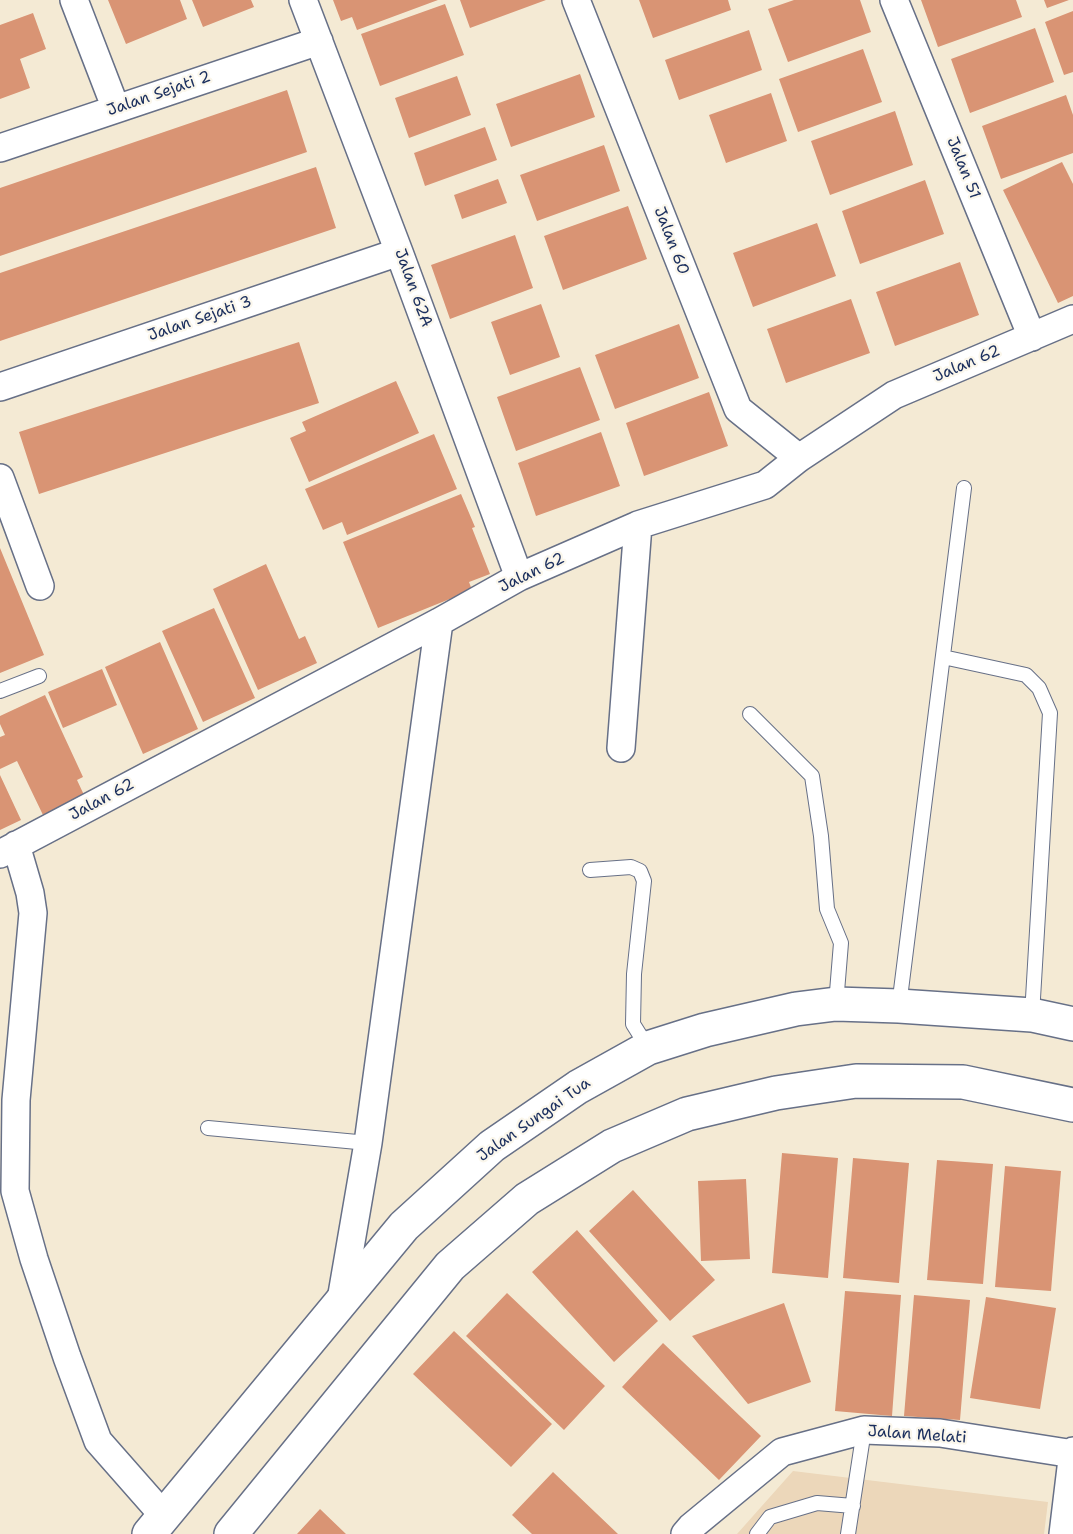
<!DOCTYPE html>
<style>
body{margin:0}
canvas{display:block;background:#f4ead4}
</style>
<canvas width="1073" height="1534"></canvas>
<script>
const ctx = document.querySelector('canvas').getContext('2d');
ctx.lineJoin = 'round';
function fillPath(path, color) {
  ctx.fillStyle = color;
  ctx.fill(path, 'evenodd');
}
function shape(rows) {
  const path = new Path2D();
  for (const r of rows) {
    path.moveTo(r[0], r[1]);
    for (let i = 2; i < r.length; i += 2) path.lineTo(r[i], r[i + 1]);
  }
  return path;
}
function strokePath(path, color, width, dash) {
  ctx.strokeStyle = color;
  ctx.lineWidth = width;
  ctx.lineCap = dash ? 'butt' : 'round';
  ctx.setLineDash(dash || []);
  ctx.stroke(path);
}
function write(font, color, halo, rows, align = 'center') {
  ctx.font = font + ' "Shantell Sans",sans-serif';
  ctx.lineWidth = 4.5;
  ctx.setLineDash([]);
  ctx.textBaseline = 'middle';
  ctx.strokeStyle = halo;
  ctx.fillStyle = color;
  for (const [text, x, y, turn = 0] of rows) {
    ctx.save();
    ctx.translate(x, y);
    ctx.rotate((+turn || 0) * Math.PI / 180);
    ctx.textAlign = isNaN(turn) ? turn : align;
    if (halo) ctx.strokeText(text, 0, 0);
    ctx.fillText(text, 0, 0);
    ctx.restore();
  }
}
fillPath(shape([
 [793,1471,1048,1502,1044,1534,737,1534]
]), '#ecd7ba');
fillPath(shape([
 [108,0,180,0,187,19,126,44],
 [192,0,251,0,254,7,203,27],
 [333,0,438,0,357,30,352,17,341,21],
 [460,0,546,0,470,28],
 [639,0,728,0,731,10,653,38],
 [794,0,860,0,871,32,788,62,768,9],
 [921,0,1016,0,1022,17,938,47],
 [1044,0,1069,0,1047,8],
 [445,4,464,55,380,86,361,34],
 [1073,11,1073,72,1064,75,1045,22],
 [33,13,46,49,20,59,30,88,0,99,0,25],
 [1035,28,1054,82,970,113,951,59],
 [749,30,762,70,679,100,665,60],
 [863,49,882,102,798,132,779,79],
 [580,74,595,117,511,147,496,104],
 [457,76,471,115,409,138,395,98],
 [287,90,307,152,0,256,0,188],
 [771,93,787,141,726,163,709,115],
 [1066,95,1073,115,1073,153,1001,179,982,126],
 [895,111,913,165,830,195,811,141],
 [485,127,497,160,425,186,414,153],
 [604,145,620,191,537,221,520,175],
 [1062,162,1073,184,1073,296,1058,303,1003,190],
 [316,167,336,228,0,341,0,273],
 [498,179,507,203,462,219,454,195],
 [925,180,944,234,860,264,842,211],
 [628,206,647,259,563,290,544,236],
 [817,223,836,276,753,307,733,253],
 [515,235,533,288,450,319,431,265],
 [960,262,979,315,895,346,876,292],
 [851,299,870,353,786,383,767,329],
 [541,304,560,357,510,375,491,322],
 [679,324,699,378,615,409,595,355],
 [299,342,319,403,39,494,19,432],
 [580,367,600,420,516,451,497,397],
 [396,381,419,433,309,482,290,438,306,431,302,422],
 [709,392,728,446,644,476,626,423],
 [601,432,620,486,536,516,518,463],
 [434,434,457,489,347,535,342,522,323,530,305,489],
 [461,494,475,527,472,528,490,574,469,582,472,590,378,628,343,542],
 [0,548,44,655,0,673],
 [266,564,299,639,305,636,317,663,258,690,213,589],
 [214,608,255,698,203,722,162,631],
 [160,642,198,729,143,754,105,667],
 [102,669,117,705,63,728,48,692],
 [45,695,83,777,77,780,84,795,43,815,17,761,0,769,0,737,5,735,0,724,0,716],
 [0,775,21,820,0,830],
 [782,1153,838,1158,828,1278,772,1273],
 [853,1158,909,1163,899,1283,843,1278],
 [937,1160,993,1164,983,1284,927,1280],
 [1005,1166,1061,1171,1051,1291,995,1287],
 [746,1179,750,1259,701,1261,698,1181],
 [633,1190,715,1280,670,1321,589,1231],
 [577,1230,658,1321,614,1362,532,1272],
 [845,1291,901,1295,892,1416,835,1411],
 [507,1293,605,1386,564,1430,466,1336],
 [914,1295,970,1300,960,1420,904,1416],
 [986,1297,1056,1308,1040,1409,970,1398],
 [784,1303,811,1382,748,1404,692,1336],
 [454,1331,552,1424,511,1467,413,1374],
 [663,1343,761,1436,719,1480,622,1387],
 [553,1472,618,1534,532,1534,512,1515],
 [320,1509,346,1534,297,1534]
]), '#d99474');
const lane = shape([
 [943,657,1026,675,1039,688,1050,713,1032,1015],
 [0,691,39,676],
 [750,714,812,776,821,836,827,909,841,943,836,1004],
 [590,870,631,867,640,871,644,881,634,974,633,1024,648,1048],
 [899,1006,964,488],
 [208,1128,368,1143],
 [757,1534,770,1517,817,1503,853,1506],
 [848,1534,864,1430]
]);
const street = shape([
 [74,0,116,109],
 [303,0,399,252,519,577],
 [576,0,738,409,799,458],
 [894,0,1032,337],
 [0,148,319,41],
 [0,387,399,252],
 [0,478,40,586],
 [621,748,638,525],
 [16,845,30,893,33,913,16,1100,15,1191,34,1259,67,1357,98,1441,164,1516],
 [0,854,439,622,519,577,638,525,765,485,799,458,894,395,1073,319],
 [341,1300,368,1143,439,622],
 [685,1534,691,1527,782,1452,864,1430,940,1433,1073,1454],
 [1063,1534,1073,1451]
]);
const secondary = shape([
 [149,1534,404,1226,492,1146,578,1087,648,1048,705,1030,796,1009,836,1004,899,1006,1032,1015,1073,1024],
 [231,1534,450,1266,527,1199,612,1146,687,1114,776,1093,856,1081,963,1082,1073,1105]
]);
strokePath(lane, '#677087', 16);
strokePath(street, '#677087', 30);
strokePath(secondary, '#677087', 36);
strokePath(lane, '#fff', 14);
strokePath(street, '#fff', 27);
strokePath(secondary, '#fff', 33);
write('16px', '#1b2f5e', '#fbf7ec', [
 ["Jalan Sejati 2",159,94,-19],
 ["Jalan 51",963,168,68],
 ["Jalan 60",671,241,69],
 ["Jalan 62A",413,288,70],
 ["Jalan Sejati 3",200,319,-19],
 ["Jalan 62",967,364,-23],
 ["Jalan 62",532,573,-26],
 ["Jalan 62",102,800,-28],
 ["Jalan Sungai Tua",534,1120,-35],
 ["Jalan Melati",917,1435,4]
]);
</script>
